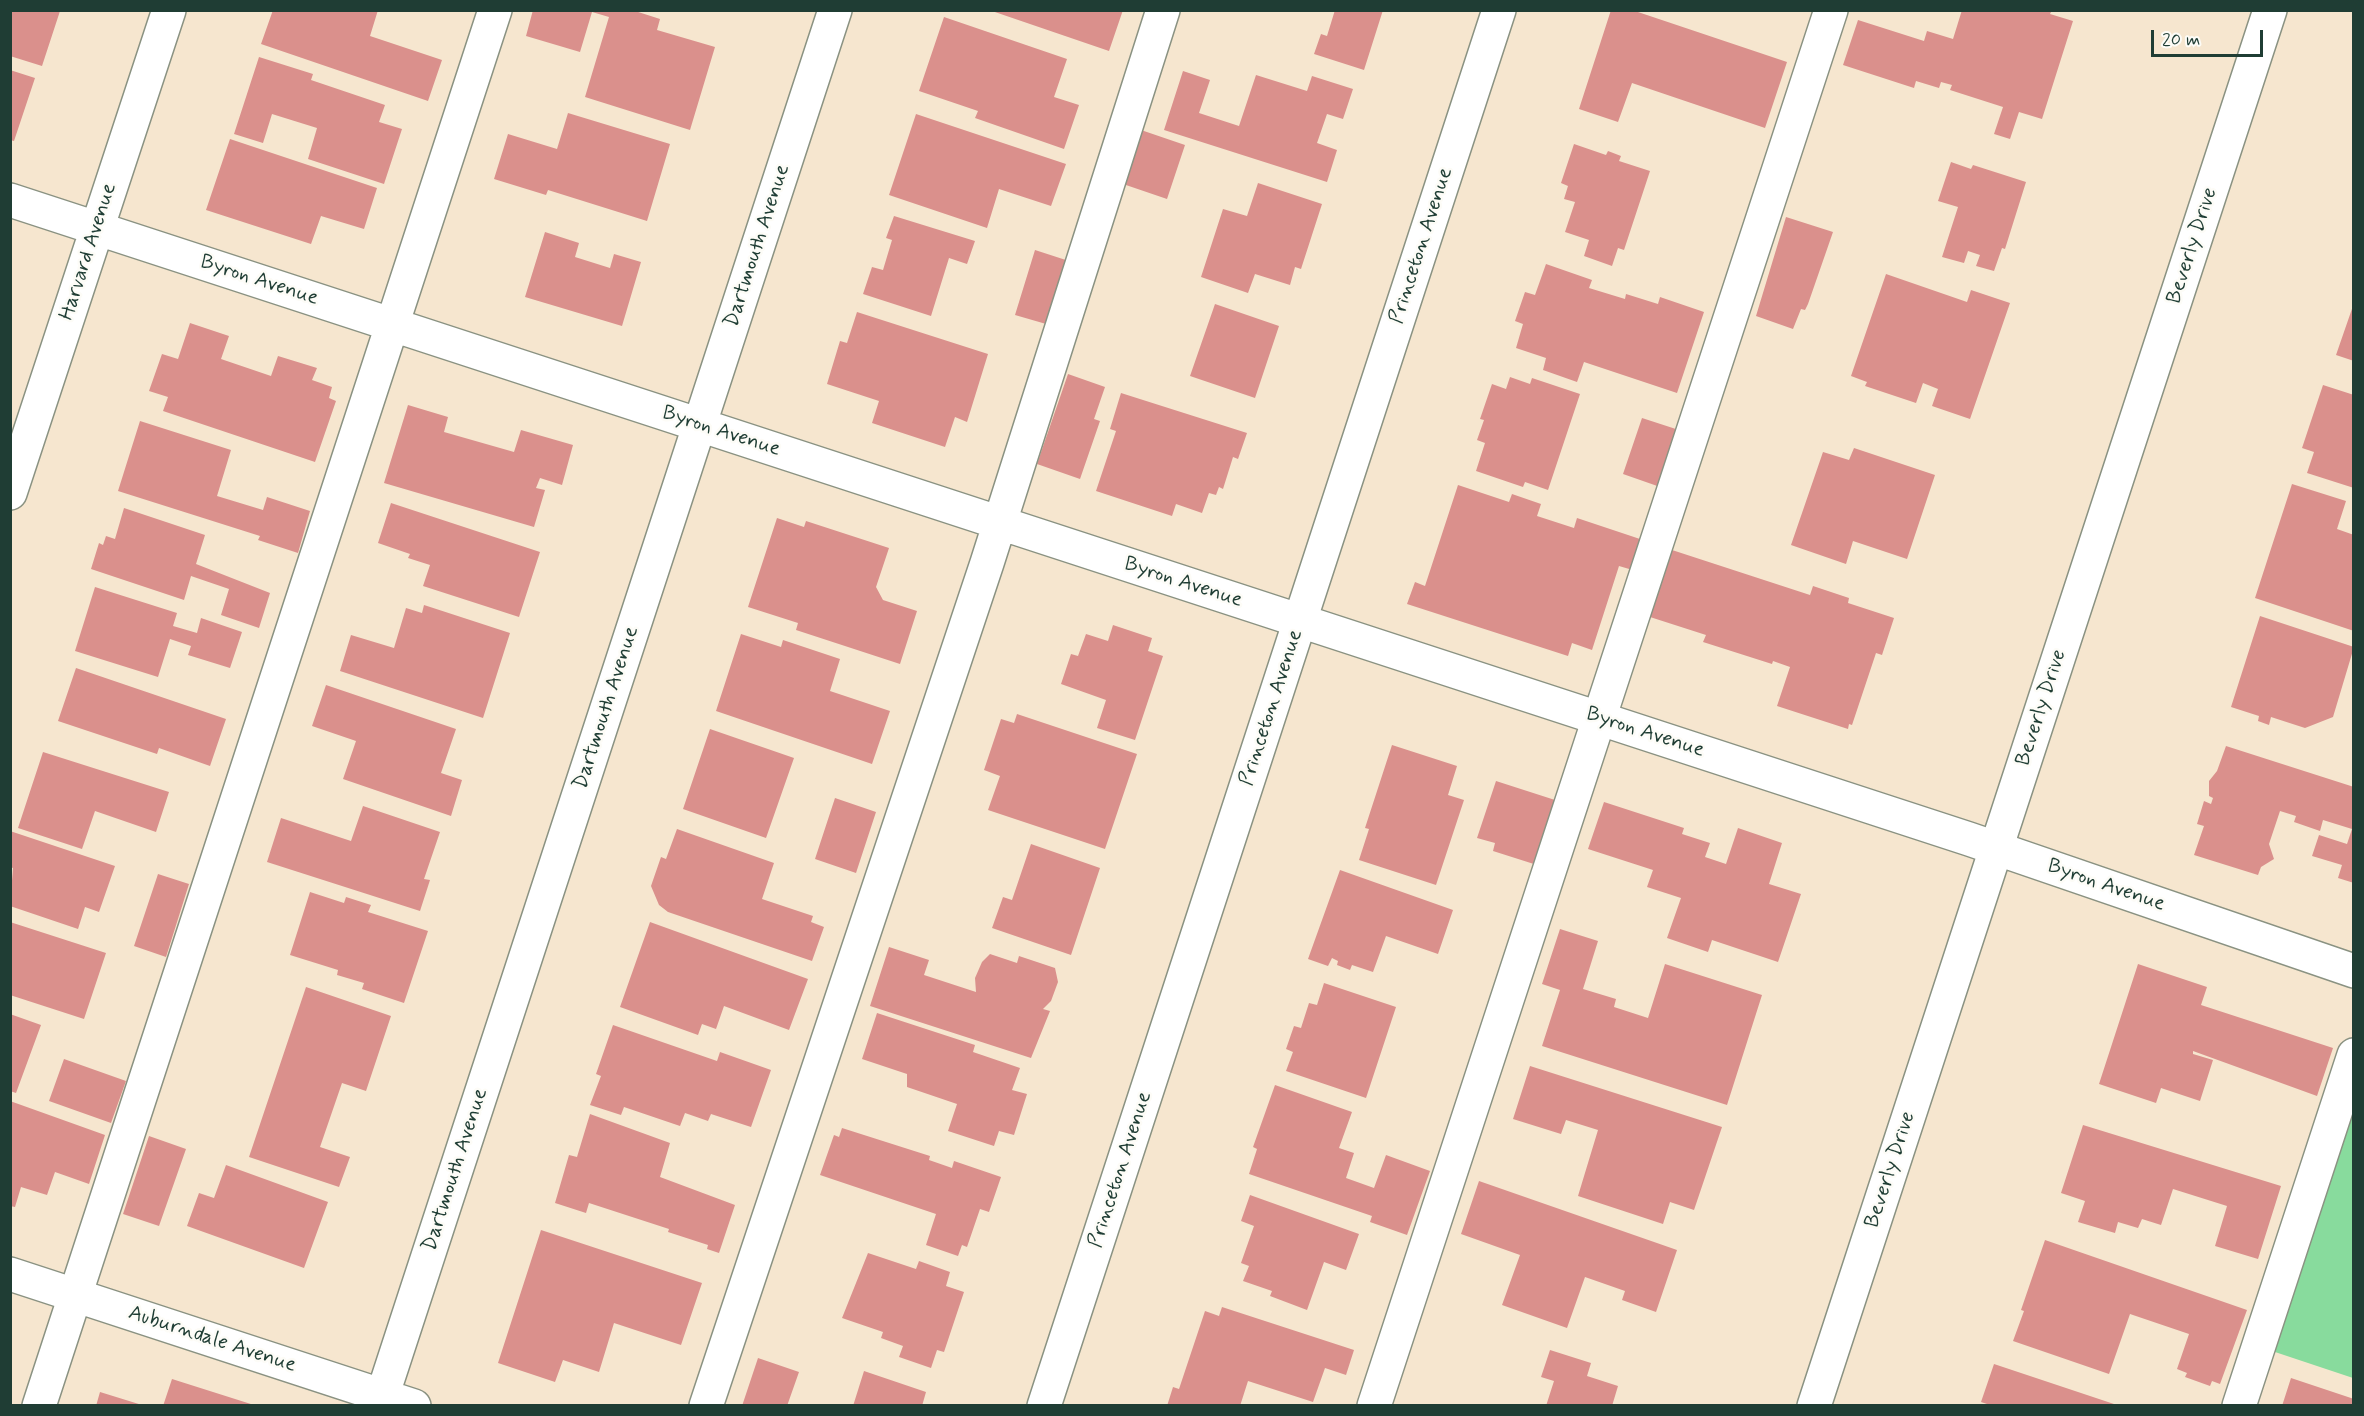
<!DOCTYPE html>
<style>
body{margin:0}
#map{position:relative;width:2364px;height:1416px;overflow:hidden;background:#f6e6cf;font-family:Mynerve,sans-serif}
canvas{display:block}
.frame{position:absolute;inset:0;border:12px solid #1f3d34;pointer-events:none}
.scale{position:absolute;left:2151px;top:30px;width:112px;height:27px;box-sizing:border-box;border:3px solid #1f3d34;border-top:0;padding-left:8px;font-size:18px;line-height:21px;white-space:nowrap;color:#1f3d34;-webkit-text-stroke:4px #fdfcf7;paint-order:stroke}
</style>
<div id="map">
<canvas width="2364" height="1416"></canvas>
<div class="frame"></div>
<div class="scale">20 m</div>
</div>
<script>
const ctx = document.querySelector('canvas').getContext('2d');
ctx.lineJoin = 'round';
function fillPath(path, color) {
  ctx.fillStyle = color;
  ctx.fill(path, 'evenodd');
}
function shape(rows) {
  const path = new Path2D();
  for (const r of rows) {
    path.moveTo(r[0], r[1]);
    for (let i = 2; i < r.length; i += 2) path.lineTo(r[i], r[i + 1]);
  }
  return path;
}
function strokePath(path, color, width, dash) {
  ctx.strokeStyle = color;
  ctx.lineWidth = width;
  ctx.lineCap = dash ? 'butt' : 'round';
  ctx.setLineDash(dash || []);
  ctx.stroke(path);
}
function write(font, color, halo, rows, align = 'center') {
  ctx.font = font + ' Mynerve,sans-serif';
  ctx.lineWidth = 5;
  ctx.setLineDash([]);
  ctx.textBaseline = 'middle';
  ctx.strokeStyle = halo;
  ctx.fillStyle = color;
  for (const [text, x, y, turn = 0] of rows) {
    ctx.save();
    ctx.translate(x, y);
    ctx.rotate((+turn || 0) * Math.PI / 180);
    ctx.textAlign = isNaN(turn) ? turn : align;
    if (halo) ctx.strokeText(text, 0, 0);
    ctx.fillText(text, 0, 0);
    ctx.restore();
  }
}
fillPath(shape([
 [2353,1096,2353,1378,2269,1350]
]), '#88db9d');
fillPath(shape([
 [10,10,60,11,42,66,10,56],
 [273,10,378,10,370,36,442,60,428,101,261,44],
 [533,10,632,10,660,19,657,30,715,47,690,130,585,97,609,17,592,12,580,52,526,36],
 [989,10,1123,10,1109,51],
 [1335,10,1383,10,1364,70,1314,54,1321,34,1327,36],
 [1611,10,1632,10,1787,62,1765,128,1632,83,1618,122,1579,109],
 [1962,10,2052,10,2050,14,2073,21,2042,119,2019,112,2010,139,1994,134,2003,107,1950,90,1952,85,1941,82,1939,88,1916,81,1914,88,1843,65,1858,20,1924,41,1927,31,1953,39],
 [944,17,1067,59,1054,97,1079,105,1064,149,975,118,978,111,919,91],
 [259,57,313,74,311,80,385,105,379,122,402,129,384,184,308,159,317,128,272,114,263,143,234,134],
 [10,70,35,78,14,141,10,140],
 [1183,71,1210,80,1199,113,1239,126,1256,75,1307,91,1312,76,1353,89,1343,119,1327,114,1317,143,1337,150,1327,182,1164,130],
 [568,113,670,144,647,221,548,190,546,195,494,179,508,134,557,149],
 [916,114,1066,164,1051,206,999,189,987,228,889,195],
 [1141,130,1185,145,1167,199,1123,184],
 [230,139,377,188,364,229,321,216,311,244,206,210],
 [1574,144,1606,155,1608,151,1621,156,1619,161,1650,171,1624,250,1618,248,1612,266,1584,256,1589,240,1565,232,1575,202,1564,199,1568,186,1561,183],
 [1951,162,1971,169,1973,165,2026,182,2005,249,2002,248,1994,271,1976,266,1980,255,1968,251,1964,263,1942,257,1958,207,1938,201],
 [1258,183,1322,204,1301,269,1295,267,1290,285,1255,274,1248,293,1201,277,1223,209,1247,216],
 [894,216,975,241,967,264,949,258,931,316,863,294,872,267,883,270,892,240,886,238],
 [1786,217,1833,232,1808,304,1805,310,1801,309,1793,329,1756,316],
 [545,232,579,243,575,257,610,268,614,254,641,262,622,326,525,297],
 [1035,250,1072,262,1053,326,1015,315],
 [1546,264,1592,280,1589,288,1625,299,1626,294,1658,304,1660,297,1704,312,1677,393,1584,362,1577,382,1543,370,1546,358,1516,348,1523,324,1515,321,1525,292,1535,295],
 [1886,274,1967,302,1971,290,2010,303,1970,419,1932,406,1938,389,1923,383,1916,403,1865,386,1867,382,1851,376],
 [2354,303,2354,361,2336,355],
 [1215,304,1279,326,1255,398,1190,376],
 [857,312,988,354,967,422,955,417,945,447,872,423,879,401,827,384,840,341,847,343],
 [190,323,229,336,221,359,271,376,278,356,317,368,312,380,332,387,329,398,336,401,315,462,163,411,168,397,149,391,162,354,178,359],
 [1068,374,1105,387,1094,419,1100,421,1080,479,1037,464],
 [1510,377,1530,384,1532,378,1580,394,1548,490,1525,482,1523,487,1476,471,1485,443,1477,440,1484,420,1480,419,1492,384,1506,389],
 [2323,385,2354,395,2354,488,2307,473,2314,452,2302,448],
 [1121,393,1247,433,1238,459,1233,457,1223,489,1219,487,1216,495,1209,493,1202,513,1176,504,1172,516,1096,491,1116,431,1110,429],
 [408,405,448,417,444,432,514,452,521,430,573,445,562,485,540,478,536,488,545,490,534,527,384,483],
 [1642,418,1682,431,1663,488,1623,474],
 [140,421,231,450,217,496,263,510,267,497,310,511,298,553,258,540,260,536,118,491],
 [1854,448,1935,475,1907,559,1853,541,1846,564,1791,545,1823,452,1849,460],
 [2292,484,2346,501,2337,529,2354,535,2354,631,2255,598],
 [1458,485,1509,502,1512,494,1541,504,1537,516,1574,528,1577,518,1646,541,1636,571,1619,566,1592,650,1572,643,1568,656,1407,604,1415,582,1425,586],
 [391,503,540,552,519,617,423,586,430,565,408,558,410,554,378,543],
 [124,508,205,535,196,564,270,593,259,628,221,615,229,589,191,576,184,600,91,569,99,543,103,545,106,536,115,539],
 [777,518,804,527,806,521,889,548,876,587,883,600,917,611,900,664,796,630,798,623,748,607],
 [1672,550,1810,595,1813,586,1849,598,1848,603,1894,618,1882,655,1876,653,1852,725,1849,724,1848,729,1777,706,1790,667,1773,661,1772,664,1703,642,1706,635,1650,617],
 [95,587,177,613,173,626,197,633,201,618,242,632,230,668,188,655,191,646,170,639,158,677,75,651],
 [424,605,510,633,483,718,340,671,351,635,394,648,406,608,422,613],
 [2260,616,2354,647,2333,717,2305,728,2271,717,2269,725,2258,721,2259,716,2231,707],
 [1113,625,1152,638,1148,651,1163,656,1135,740,1097,728,1106,700,1061,684,1071,654,1078,656,1086,634,1108,641],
 [741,634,781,647,783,640,840,659,830,691,890,711,872,764,716,711],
 [76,668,226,719,210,766,159,748,157,754,58,721],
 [326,685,456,729,441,773,462,780,451,816,343,779,356,741,312,726],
 [1017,714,1137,754,1105,849,988,810,1000,776,984,770,1001,719,1014,723],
 [710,729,794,758,766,838,683,809],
 [1392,745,1457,766,1448,795,1464,800,1436,885,1359,860,1369,829,1365,828],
 [2226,746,2354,787,2354,883,2338,878,2342,865,2312,856,2319,835,2347,844,2352,829,2323,820,2320,831,2294,822,2296,816,2280,811,2269,844,2274,859,2261,867,2258,875,2194,855,2204,826,2197,824,2204,801,2211,804,2213,798,2209,796,2209,781,2217,771],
 [43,752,169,792,156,832,95,811,82,849,18,828],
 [1496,781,1555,800,1552,808,1555,809,1537,865,1493,851,1495,843,1477,838],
 [835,798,876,812,856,873,815,859],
 [1604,802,1684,828,1682,834,1710,843,1705,857,1726,864,1738,828,1782,843,1769,884,1801,894,1778,962,1712,940,1708,952,1667,938,1681,898,1647,887,1653,870,1588,849],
 [363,806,440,832,424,879,430,880,420,911,267,862,281,818,351,841],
 [677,829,774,863,762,899,813,916,811,922,824,927,812,961,668,912,659,905,651,886,661,857,666,859],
 [10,831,115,866,99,912,85,907,78,929,10,906,13,868,10,867],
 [1031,844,1100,868,1071,955,992,928,1003,897,1012,900],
 [1340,870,1453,910,1438,954,1386,936,1373,972,1352,965,1350,970,1337,965,1338,961,1332,958,1328,966,1308,959],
 [158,874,189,884,166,957,134,946],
 [310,892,344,903,346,897,371,905,368,912,428,931,404,1003,362,989,364,983,337,975,338,970,290,955],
 [10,922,106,953,84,1019,10,995],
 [650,922,808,979,789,1030,724,1006,716,1029,702,1024,698,1035,620,1007],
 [1560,929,1598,941,1583,989,1616,999,1614,1007,1648,1018,1665,964,1762,995,1727,1105,1542,1046,1560,990,1542,984],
 [889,947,929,960,924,975,976,992,975,978,982,962,990,954,1017,963,1019,956,1055,968,1058,982,1051,1001,1043,1009,1050,1011,1031,1058,870,1006],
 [2138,964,2207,987,2201,1005,2333,1048,2317,1096,2193,1051,2193,1054,2213,1060,2200,1101,2161,1088,2156,1103,2099,1084],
 [1324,983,1396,1007,1366,1098,1286,1071,1293,1052,1286,1049,1294,1026,1301,1028,1309,1003,1317,1005],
 [306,987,391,1016,366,1091,342,1083,320,1147,350,1157,339,1187,249,1157],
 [877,1013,975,1045,973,1052,1020,1068,1012,1090,1027,1094,1014,1135,999,1131,994,1146,948,1131,957,1104,907,1087,907,1074,862,1059],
 [10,1014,41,1025,16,1093,10,1091],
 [613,1025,717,1061,720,1052,771,1070,751,1127,711,1114,708,1121,685,1113,680,1126,624,1107,621,1115,590,1105,601,1076,596,1074],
 [64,1059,126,1081,111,1123,49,1101],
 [1530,1066,1722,1127,1694,1210,1670,1202,1663,1224,1578,1196,1598,1130,1566,1120,1561,1134,1513,1119],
 [1275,1085,1352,1112,1339,1148,1354,1153,1346,1178,1374,1188,1386,1155,1430,1171,1407,1235,1370,1222,1372,1216,1249,1174,1257,1149,1253,1147],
 [10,1101,105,1135,89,1184,55,1172,47,1195,21,1187,15,1207,10,1206],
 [590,1114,670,1143,660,1177,735,1205,719,1253,707,1249,708,1245,668,1232,669,1229,589,1203,586,1213,555,1203,569,1155,577,1157],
 [2083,1125,2281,1186,2258,1259,2215,1246,2227,1206,2173,1189,2161,1225,2142,1219,2138,1228,2118,1222,2115,1233,2078,1222,2085,1201,2061,1193],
 [842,1128,930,1156,929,1160,952,1168,954,1161,1001,1177,989,1212,980,1209,967,1247,962,1245,958,1256,926,1245,936,1214,820,1175,834,1135,839,1137],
 [149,1136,186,1149,159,1226,123,1214],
 [226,1165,328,1202,304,1268,187,1226,199,1193,214,1198],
 [1479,1181,1677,1250,1656,1312,1622,1300,1625,1291,1585,1277,1567,1328,1502,1305,1520,1255,1461,1234],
 [1250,1195,1359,1234,1346,1270,1324,1262,1307,1310,1270,1296,1272,1291,1243,1281,1249,1266,1241,1263,1254,1226,1241,1221],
 [541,1230,702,1283,681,1345,614,1323,599,1372,563,1360,555,1382,498,1363],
 [2045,1240,2247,1310,2220,1384,2212,1381,2210,1386,2185,1377,2187,1373,2177,1369,2189,1334,2130,1314,2109,1374,2013,1341,2024,1311,2021,1310],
 [868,1253,916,1269,919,1261,950,1272,946,1286,964,1292,944,1352,937,1350,931,1368,899,1357,903,1346,881,1338,883,1332,842,1318],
 [1222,1307,1354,1350,1346,1375,1325,1368,1313,1402,1248,1381,1240,1406,1167,1406,1173,1387,1179,1389,1205,1311,1219,1316],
 [1550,1350,1591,1363,1587,1376,1618,1386,1612,1406,1546,1406,1554,1381,1541,1377],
 [758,1358,799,1372,787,1406,742,1406],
 [1994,1364,2117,1405,2117,1406,1993,1406,1981,1402],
 [864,1371,926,1392,922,1406,853,1406],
 [2291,1378,2354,1399,2353,1406,2282,1406],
 [172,1379,254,1405,253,1406,163,1406],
 [100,1392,142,1405,142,1406,96,1406]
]), '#da908c');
const minor = shape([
 [10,200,1969,839,2354,971],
 [10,493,169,10],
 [10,1274,414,1406],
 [39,1406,495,10],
 [379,1406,835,10],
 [706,1406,987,563,1163,10],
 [1044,1406,1499,10],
 [1374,1406,1831,10],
 [1814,1406,2270,10],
 [2239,1406,2354,1055]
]);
strokePath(minor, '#8a9282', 36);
strokePath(minor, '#fff', 33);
write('21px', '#1f3d34', '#fdfcf7', [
 ["Dartmouth Avenue",758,246,-72],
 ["Princeton Avenue",1422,246,-72],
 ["Beverly Drive",2193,246,-72],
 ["Harvard Avenue",89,252,-72],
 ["Byron Avenue",259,281,18],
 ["Byron Avenue",721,432,18],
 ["Byron Avenue",1183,583,18],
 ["Dartmouth Avenue",607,708,-72],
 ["Princeton Avenue",1272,708,-72],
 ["Beverly Drive",2042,708,-72],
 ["Byron Avenue",1645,733,18],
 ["Byron Avenue",2106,886,19],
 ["Dartmouth Avenue",456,1170,-72],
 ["Princeton Avenue",1121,1170,-72],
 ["Beverly Drive",1891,1170,-72],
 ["Auburndale Avenue",212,1340,18]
]);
</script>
